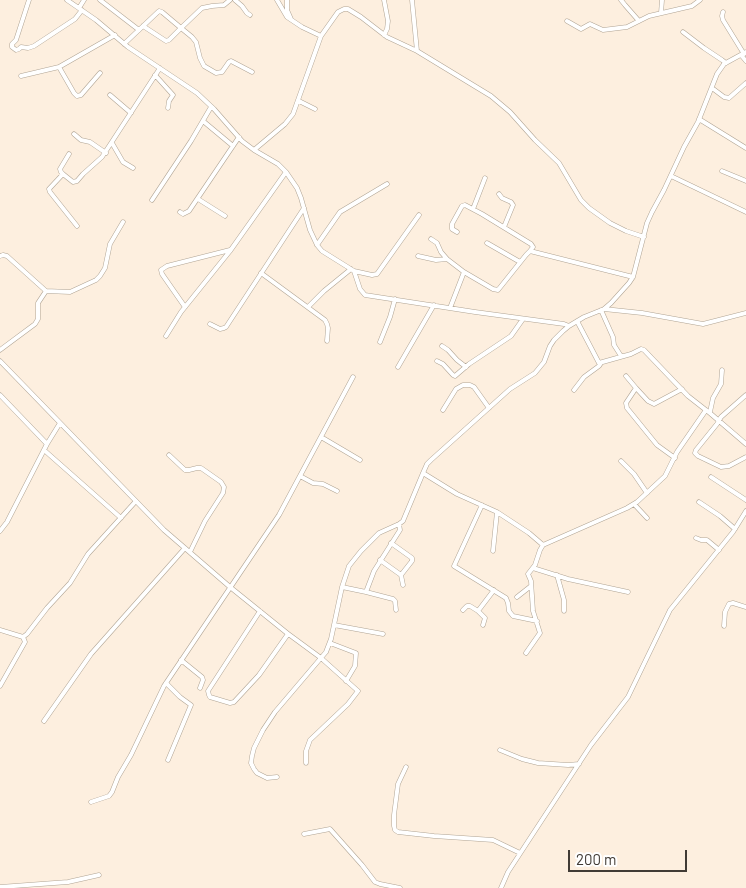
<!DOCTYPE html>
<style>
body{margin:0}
#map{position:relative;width:746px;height:888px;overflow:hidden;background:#fdefdf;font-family:Barlow,sans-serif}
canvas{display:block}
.scale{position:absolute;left:568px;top:850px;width:119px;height:22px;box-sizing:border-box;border:2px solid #413b35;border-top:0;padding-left:6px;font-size:15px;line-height:18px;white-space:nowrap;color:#413b35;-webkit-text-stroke:4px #fff;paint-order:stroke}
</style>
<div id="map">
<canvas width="746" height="888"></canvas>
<div class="scale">200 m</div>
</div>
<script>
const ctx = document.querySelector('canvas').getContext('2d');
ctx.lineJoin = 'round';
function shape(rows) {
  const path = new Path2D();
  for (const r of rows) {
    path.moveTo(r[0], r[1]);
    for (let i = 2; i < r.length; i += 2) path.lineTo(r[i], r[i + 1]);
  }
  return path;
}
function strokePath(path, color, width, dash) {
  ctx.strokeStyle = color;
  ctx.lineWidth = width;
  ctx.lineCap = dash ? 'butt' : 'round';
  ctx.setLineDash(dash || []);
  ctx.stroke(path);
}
const minor = shape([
 [29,0,16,40,12,44,12,47,16,50,19,49,21,47,28,48,34,46,75,19,82,10],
 [67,0,96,20,128,47,197,93,214,109,242,141,254,150,278,164,286,172,297,188,301,198,310,230,317,245,322,251,354,271,360,289,365,295,475,312,564,324,569,326],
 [100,0,139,30],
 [235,0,242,6,247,13,250,15],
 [277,0,287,17,302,27,321,36],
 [287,0,287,10,291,19],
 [412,0,417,51],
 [621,0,625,5,639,21],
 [79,8,84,0],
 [723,12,722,16,723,20,744,54],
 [661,13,662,0],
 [567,21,581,29,590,24,603,30,627,27,649,16,692,6,700,0],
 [143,26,166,41,169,40,181,28,192,37,196,42,200,58,204,66,216,73,222,72,229,62,231,61,252,72],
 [683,32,704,48,722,60,726,63],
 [384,35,387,29,388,21,384,0],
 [124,44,159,11,162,12,181,28,202,8,212,6,224,5,230,0],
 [741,55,746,61],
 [59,67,74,93,77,96,81,95,100,73],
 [155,75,173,95,169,101,168,108],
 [21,76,59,67,115,35],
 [712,88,724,97,729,98,746,83],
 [110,95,131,113],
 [299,101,315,109],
 [699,119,746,148],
 [203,121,233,146],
 [74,134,81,140,90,142,106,153],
 [112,143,123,162,133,168],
 [254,150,285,124,293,114,321,36,338,12,344,9,348,9,361,17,387,37,417,51,491,96,510,112,535,140,559,163,581,200,589,208,610,223,626,231,644,237],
 [722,171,746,181],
 [63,174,61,172,60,169,69,154],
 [671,176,746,212],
 [499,194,502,198,511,202,513,205,504,227],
 [198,199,225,216],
 [152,200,191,141,211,107],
 [473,209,485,178],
 [180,212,183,214,189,211,239,137],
 [77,226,50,192,49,189,63,174,73,182,77,181,83,174,102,157,160,68],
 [457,232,452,229,452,224,462,206,465,205,482,214,531,244,533,247,530,251],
 [431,239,437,243,441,252,447,259,464,272],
 [487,243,520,262],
 [317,245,340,212,387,184],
 [0,256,3,255,7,256,46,291],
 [418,256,436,260,447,259],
 [354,271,372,275,377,274,419,215],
 [261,273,325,320,327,324,328,328,327,341],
 [185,307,162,274,161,270,167,266,230,250],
 [308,307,324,291,351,269],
 [450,308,464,272,493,289,498,290,526,255,530,251,633,277],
 [604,309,642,313,703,324,746,313],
 [601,310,613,337,614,345,621,356],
 [577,321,599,363,631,354,641,349,644,350,688,396,711,414,746,444],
 [210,324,220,329,224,328,226,327,304,208],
 [166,336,181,312,230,251,286,172],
 [380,342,390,317,395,299],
 [442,346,448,350,457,360,466,367],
 [0,350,35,324,38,319,38,303,46,291,70,292,96,280,100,276,105,268,110,244,123,222],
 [0,361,164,530,230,587,287,633,321,658,358,691,348,704,310,740,306,751,306,763],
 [437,361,443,364,453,375,455,376,469,364,511,336,523,319],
 [398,367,434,305],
 [626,376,636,388],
 [574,390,584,377,599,366,601,363],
 [0,395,47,444,60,423],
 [746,395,721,417,717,424,696,450,695,453,698,456,721,467,729,466,746,457],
 [443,410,456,389,463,385,470,385,474,387,489,408],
 [710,412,713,398,721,384,722,370],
 [321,437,360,460],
 [44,450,121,518],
 [169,455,185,470,189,470,197,468,201,468,221,482,224,487,223,493,205,521,190,552],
 [675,458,657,445,627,408,626,403,636,388,648,401,654,404,682,389],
 [621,461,634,474,647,493],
 [423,473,457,494,497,512,529,533,543,545,627,508,637,502,665,476,677,452,706,410],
 [300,476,313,483,323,484,337,491],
 [711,477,746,500],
 [699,502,720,516,735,529],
 [634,504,647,518],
 [482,505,454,566,506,598,508,603,509,611,513,616,537,621],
 [0,531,7,522,47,444],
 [696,538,701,540,707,540,719,550],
 [391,543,412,558,412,561,401,575],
 [493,551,497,512],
 [380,560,401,575,403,585],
 [533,568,568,579,628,592],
 [557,575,564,600,564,611],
 [342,587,366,592,374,571,400,530,399,524],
 [366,592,393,599,395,601,396,610],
 [517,597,531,586],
 [463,610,467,606,470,606,478,611],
 [260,611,208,691,209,695,210,697,230,703,234,702,259,675,288,634],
 [334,625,383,634],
 [483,625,485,618,478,611,494,590],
 [724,626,725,612,729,604,733,603,746,607],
 [0,630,23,637,25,642,0,686],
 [23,637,27,634,47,608,70,583,88,554,136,501],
 [330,643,356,653,355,666,346,681],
 [526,653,540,633,533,611,531,581,528,574,535,565,540,550,543,545],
 [181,660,202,677,203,680,200,688],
 [166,683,180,697,191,705,168,760],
 [44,721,91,654,185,548],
 [500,750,522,759,538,763,568,765,579,764],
 [406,767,398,784,394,815,394,826,395,830,398,832,434,836,493,840,520,853],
 [277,777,267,778,257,773,254,769,251,763,252,756,254,748,263,730,275,712,326,652,331,639,342,587,349,566,361,551,379,533,399,524,403,521,423,473,427,464,431,460,510,389,535,373,544,362,550,346,554,340,563,331,569,326,584,317,604,309,611,303,629,283,633,277,647,223,652,212,664,190,684,147,698,122,717,74,724,64,746,52],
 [91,802,109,796,112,792,118,777,131,755,164,686,279,515,353,377],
 [304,834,330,829,362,865,375,882,380,884,400,888],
 [0,887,68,882,99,875],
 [501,888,508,872,591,745,628,697,670,610,733,532,746,511]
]);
strokePath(minor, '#b0a494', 5);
strokePath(minor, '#fff', 4);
</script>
